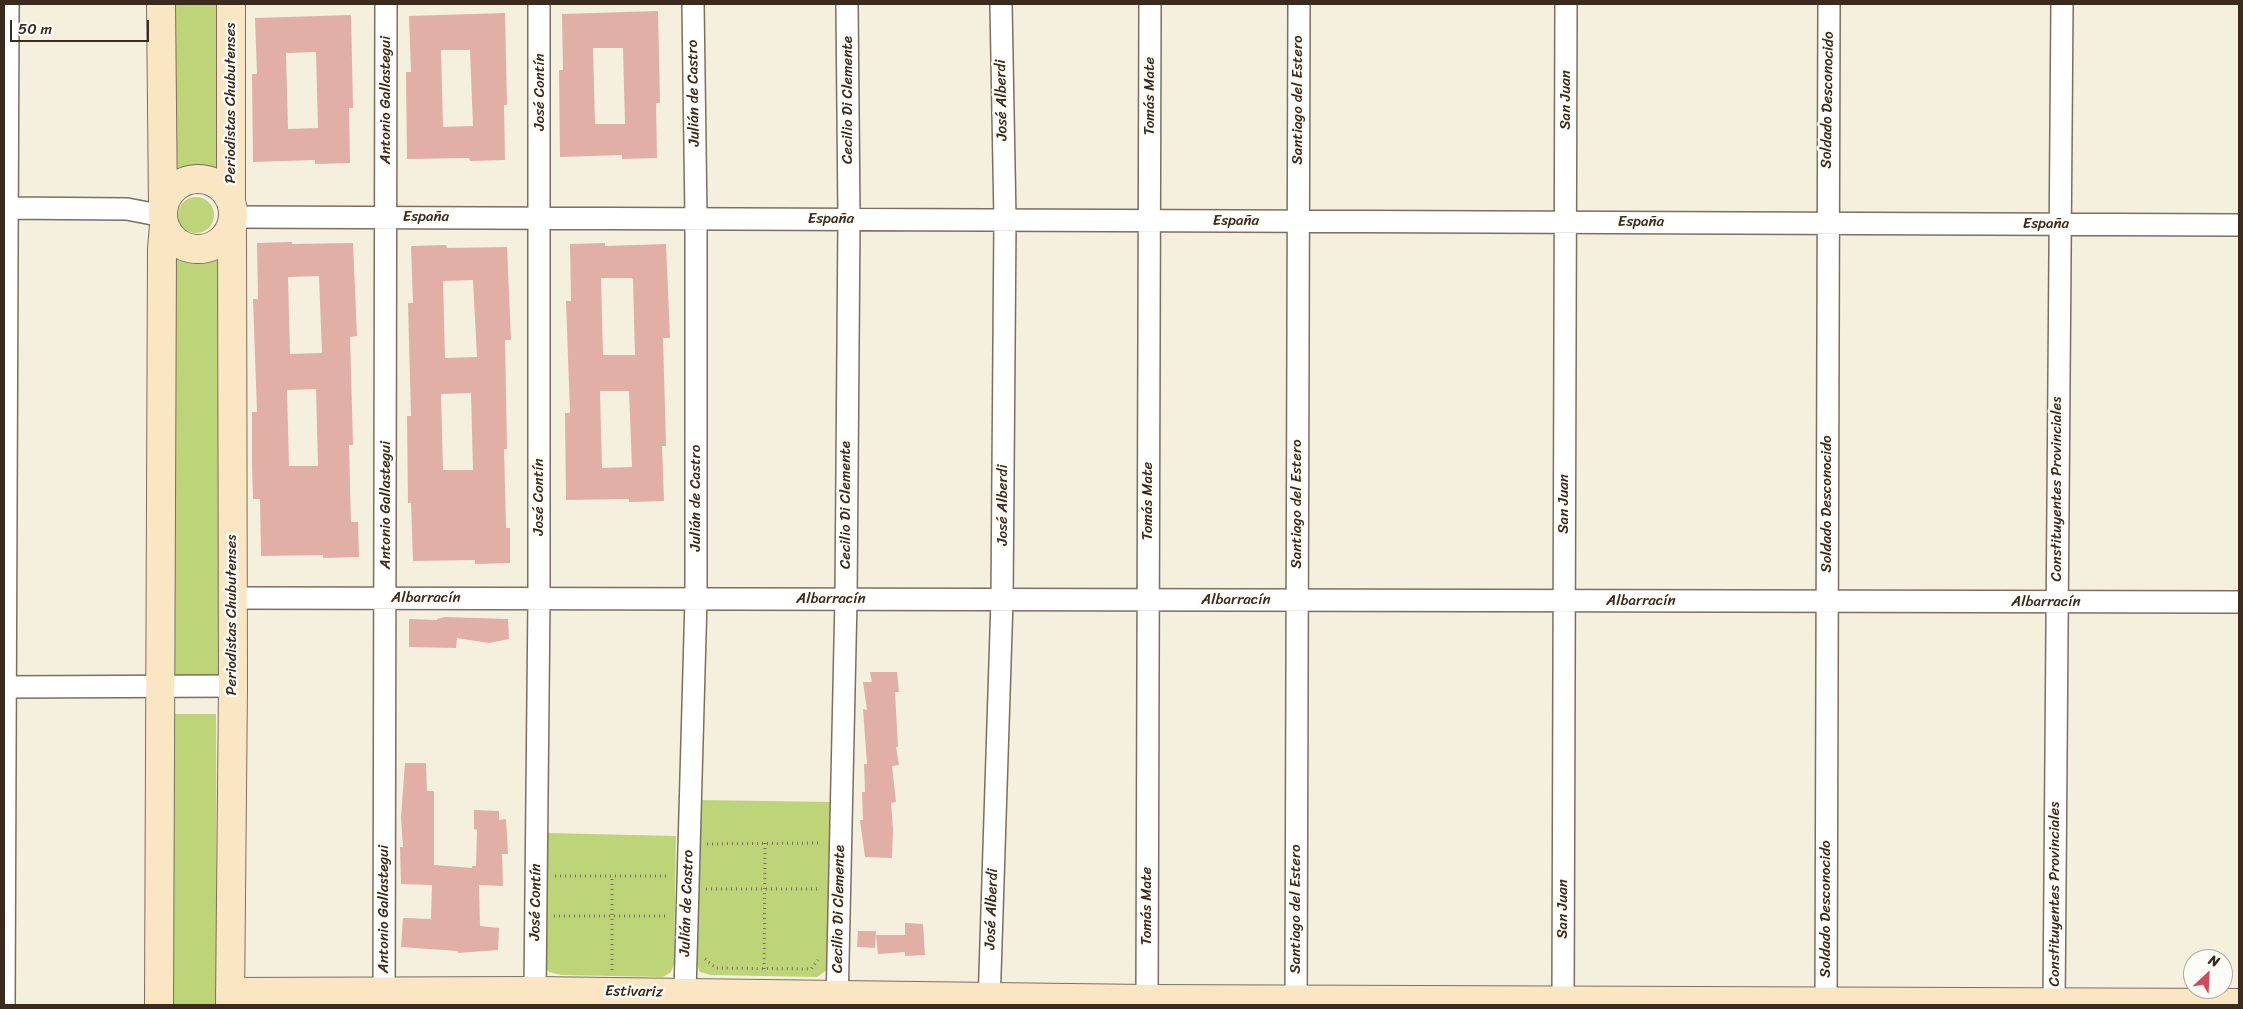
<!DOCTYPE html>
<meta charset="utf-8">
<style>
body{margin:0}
#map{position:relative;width:2243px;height:1009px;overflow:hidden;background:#f5efdd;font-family:Sriracha,sans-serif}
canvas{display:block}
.frame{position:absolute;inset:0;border:5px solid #3b2a1e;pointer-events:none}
.north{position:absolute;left:2183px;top:949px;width:50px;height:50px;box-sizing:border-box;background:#fdfcf7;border:1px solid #afa8a0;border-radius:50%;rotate:25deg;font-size:14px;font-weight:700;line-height:20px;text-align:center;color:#3b2a1e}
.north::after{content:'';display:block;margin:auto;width:18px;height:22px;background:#d1495b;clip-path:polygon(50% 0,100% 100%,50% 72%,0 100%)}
.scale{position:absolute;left:10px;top:20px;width:139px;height:22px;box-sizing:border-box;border:2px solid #3b2a1e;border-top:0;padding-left:6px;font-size:15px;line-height:18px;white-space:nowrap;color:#3b2a1e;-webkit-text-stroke:4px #fdfcf7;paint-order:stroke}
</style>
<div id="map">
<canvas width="2243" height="1009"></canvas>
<div class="frame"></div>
<div class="north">N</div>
<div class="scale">50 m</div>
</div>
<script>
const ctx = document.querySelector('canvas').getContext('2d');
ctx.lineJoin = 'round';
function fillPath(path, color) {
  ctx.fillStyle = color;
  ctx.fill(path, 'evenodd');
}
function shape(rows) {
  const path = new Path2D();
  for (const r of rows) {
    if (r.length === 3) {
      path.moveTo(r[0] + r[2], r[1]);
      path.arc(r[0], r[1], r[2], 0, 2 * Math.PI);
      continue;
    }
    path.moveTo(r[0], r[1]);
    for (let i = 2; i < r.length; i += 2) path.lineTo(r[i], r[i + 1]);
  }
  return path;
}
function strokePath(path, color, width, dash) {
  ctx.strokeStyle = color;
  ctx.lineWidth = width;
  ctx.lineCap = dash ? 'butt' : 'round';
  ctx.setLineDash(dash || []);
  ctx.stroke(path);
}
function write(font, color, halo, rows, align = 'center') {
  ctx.font = font + ' Sriracha,sans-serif';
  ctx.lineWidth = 5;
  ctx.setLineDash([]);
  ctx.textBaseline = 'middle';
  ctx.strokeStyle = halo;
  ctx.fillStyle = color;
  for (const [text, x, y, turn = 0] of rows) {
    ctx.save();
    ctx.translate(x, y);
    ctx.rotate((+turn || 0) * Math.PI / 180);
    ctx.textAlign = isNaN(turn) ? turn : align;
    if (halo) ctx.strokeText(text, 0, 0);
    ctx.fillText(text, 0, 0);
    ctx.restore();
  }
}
fillPath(shape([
 [172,4,220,4,219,177,196,170,171,177],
 [196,215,18],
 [171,252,196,259,219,252,220,679,172,679],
 [169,714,216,714,217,1005,169,1005],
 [698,800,832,802,830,959,827,970,817,977,711,975,700,972,696,962],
 [546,833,676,836,674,964,671,972,663,977,561,975,549,972,544,965]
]), '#bdd478');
fillPath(shape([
 [658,11,660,103,656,103,657,158,622,159,622,155,560,157,559,70,563,70,562,14],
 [593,48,623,48,625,124,595,124],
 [505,13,507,105,504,105,505,160,470,161,469,158,407,159,406,72,411,72,409,16],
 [441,50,470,50,473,126,443,127],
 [351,15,353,108,349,108,350,163,315,164,315,160,253,162,252,74,257,74,255,18],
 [316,52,318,128,288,129,286,53],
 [292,242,292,244,353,243,357,336,350,337,353,445,349,445,351,522,358,522,359,557,323,558,323,555,261,556,260,499,253,499,252,463,252,412,257,412,253,299,258,299,257,243],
 [319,276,322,353,290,354,288,277],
 [316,389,318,466,289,466,287,390],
 [605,243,605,246,666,244,670,338,663,338,666,446,662,446,664,501,629,502,629,499,566,500,565,413,570,413,566,301,571,301,570,244],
 [601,278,632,278,633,280,635,355,603,355],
 [600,391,629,391,632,467,602,468],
 [446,245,447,248,507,247,511,340,505,340,507,449,504,449,506,528,510,528,510,563,475,564,475,560,413,561,411,503,408,503,407,416,411,416,408,303,413,303,411,246],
 [473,280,477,357,445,358,443,281],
 [471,393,473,470,443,470,441,394],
 [445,617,508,619,509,639,489,643,457,638,456,648,409,647,409,619,437,620,437,619],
 [870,672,897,672,899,692,895,692,898,747,896,747,899,765,892,766,896,802,891,803,893,829,892,858,865,857,860,820,863,820,862,792,865,792,864,764,867,764,863,709,867,710,863,682,872,682],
 [405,763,426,763,427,791,434,791,434,865,472,868,472,866,476,866,477,830,474,829,474,810,499,811,499,820,506,819,508,854,502,854,503,886,479,885,480,926,499,928,498,950,458,953,458,951,401,947,403,918,431,919,432,885,401,884,400,847,403,847,401,818],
 [905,923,923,924,925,955,905,956,905,952,878,954,876,935,905,935],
 [858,931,876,931,875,948,857,947]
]), '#e1afa6');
const street = shape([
 [4,208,127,209,163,216],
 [233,217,2239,225],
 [233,598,2239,602],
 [4,687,233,686],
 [535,991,539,599,539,4],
 [685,992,696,599,696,219,693,4],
 [1147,999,1150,4],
 [4,1005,8,4],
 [384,1005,386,4],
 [837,1005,846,599,849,219,847,4],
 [989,1005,1002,600,1005,220,1001,4],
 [1296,1005,1299,4],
 [1563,1005,1566,4],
 [1826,1005,1829,4],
 [2054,1005,2062,4]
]);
const secondary = shape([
 [161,4,163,210],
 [198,214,35],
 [231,201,231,4],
 [230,992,535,991,1147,999,2239,1003],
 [159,1005,162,249,164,225],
 [230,1005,233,686,232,224]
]);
strokePath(street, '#7c6f61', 24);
strokePath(secondary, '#7c6f61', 30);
strokePath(shape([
 [707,844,822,843],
 [555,876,670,876],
 [706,889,820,889],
 [554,916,667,916],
 [705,959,716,968,811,969,818,960],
 [764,969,765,843],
 [612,970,612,876]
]), '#7c6f61', 3, [1, 4]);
strokePath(street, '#fff', 21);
strokePath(secondary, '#fbe6c4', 28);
write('15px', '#3b2a1e', '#fdfcf7', [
 ["José Contín",540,92,-90],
 ["Julián de Castro",694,93,-91],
 ["Tomás Mate",1150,96,-90],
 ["Antonio Gallastegui",386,100,-90],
 ["Cecilio Di Clemente",848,100,-90],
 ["José Alberdi",1002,100,-91],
 ["Santiago del Estero",1298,100,-90],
 ["San Juan",1566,100,-90],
 ["Soldado Desconocido",1828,100,-89],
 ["Periodistas Chubutenses",231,103,-90],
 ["España",426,217],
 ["España",831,219],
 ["España",1236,221],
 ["España",1641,222],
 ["España",2046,224],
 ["Constituyentes Provinciales",2057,489,-90],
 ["José Contín",539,497,-90],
 ["Julián de Castro",696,498,-90],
 ["Tomás Mate",1148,501,-90],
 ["Santiago del Estero",1297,504,-90],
 ["San Juan",1564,504,-90],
 ["Soldado Desconocido",1827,504,-90],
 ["Antonio Gallastegui",386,505,-90],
 ["Cecilio Di Clemente",846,505,-90],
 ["José Alberdi",1003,505,-90],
 ["Albarracín",426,598],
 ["Albarracín",831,599],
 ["Albarracín",1236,600],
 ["Albarracín",1641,601],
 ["Albarracín",2046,602],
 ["Periodistas Chubutenses",232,615,-90],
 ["Constituyentes Provinciales",2055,894,-90],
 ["José Contín",536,902,-89],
 ["Julián de Castro",687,903,-88],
 ["Tomás Mate",1147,906,-90],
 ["Antonio Gallastegui",384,909,-90],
 ["Cecilio Di Clemente",839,909,-89],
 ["José Alberdi",992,909,-88],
 ["Santiago del Estero",1296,909,-90],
 ["San Juan",1563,909,-90],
 ["Soldado Desconocido",1826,909,-90],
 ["Estivariz",634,992,1]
]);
</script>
